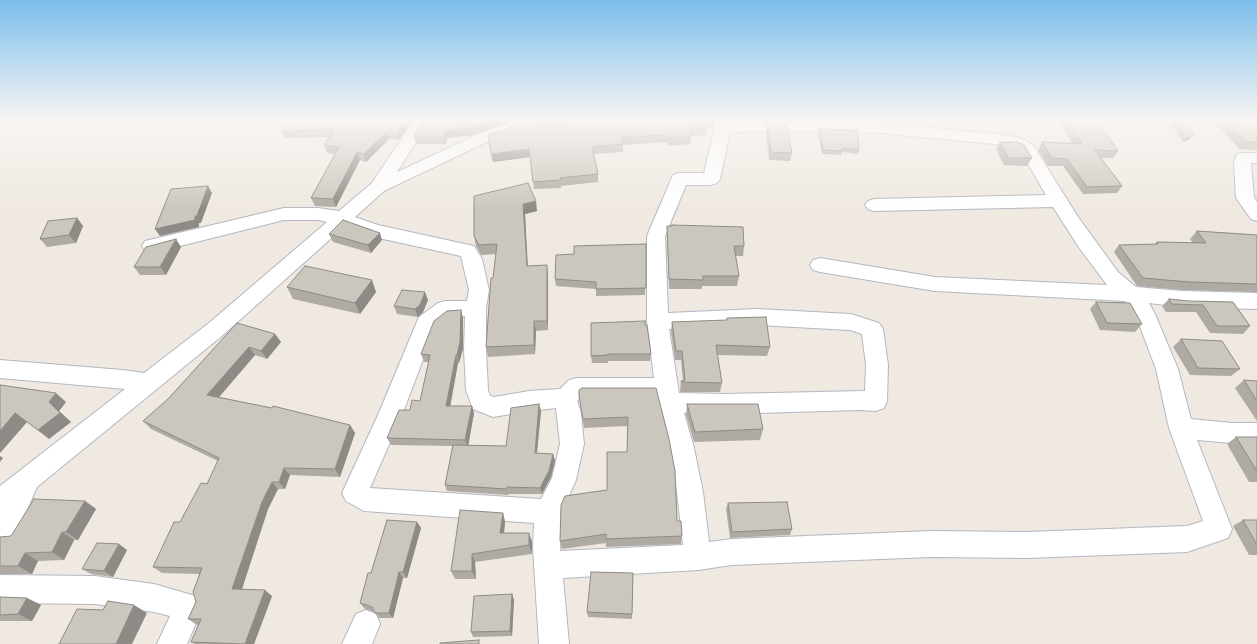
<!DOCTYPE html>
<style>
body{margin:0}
canvas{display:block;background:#efe9e1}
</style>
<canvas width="1257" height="644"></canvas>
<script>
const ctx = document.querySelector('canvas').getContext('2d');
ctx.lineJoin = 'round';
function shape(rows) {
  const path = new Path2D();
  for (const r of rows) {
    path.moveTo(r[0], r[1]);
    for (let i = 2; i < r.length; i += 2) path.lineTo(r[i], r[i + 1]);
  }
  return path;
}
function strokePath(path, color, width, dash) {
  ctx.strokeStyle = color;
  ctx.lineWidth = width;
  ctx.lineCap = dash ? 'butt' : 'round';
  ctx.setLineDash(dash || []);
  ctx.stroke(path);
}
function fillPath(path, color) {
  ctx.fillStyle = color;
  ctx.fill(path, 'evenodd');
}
const minor = shape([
 [414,120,430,120,397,172,479,134,518,120,541,120,539,123,491,140,384,191,355,217,378,225,474,246,482,259,489,290,486,308,486,350,488,390,490,396,494,397,529,391,560,389,569,380,577,378,654,378,647,321,647,236,673,175,679,173,704,173,715,127,712,120,728,120,729,122,828,121,880,123,1005,135,1025,140,1033,145,1078,217,1118,272,1136,287,1182,291,1257,293,1257,309,1182,307,1149,303,1155,314,1178,369,1191,419,1232,423,1257,423,1257,443,1232,443,1197,440,1232,529,1228,538,1187,552,1027,558,931,557,732,565,698,570,563,578,569,644,539,644,533,548,534,523,364,511,346,501,342,493,378,415,419,317,438,303,445,301,467,301,469,290,461,256,374,237,345,226,223,335,37,487,9,551,0,555,0,486,125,389,0,378,0,360,123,370,144,373,209,323,327,222,318,220,284,220,152,253,145,251,142,246,145,241,284,208,318,208,339,211,372,183,414,120],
 [828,131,880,133,1004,145,1013,148,1021,152,1046,195,874,199,868,201,865,205,868,209,874,211,1053,207,1080,249,1107,285,935,277,820,258,813,260,810,265,813,270,820,272,935,291,1125,301,1136,316,1156,369,1169,428,1203,521,1187,526,1027,532,931,531,732,539,709,542,703,492,694,448,684,413,724,414,859,410,876,411,884,408,887,401,888,365,883,329,879,323,851,314,757,309,668,313,665,236,686,185,711,185,717,183,720,179,730,132,828,131],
 [465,316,464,350,466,390,473,409,493,417,529,411,556,408,560,444,552,478,541,499,370,488,402,415,435,328,449,317,465,316],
 [757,325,850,330,862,334,866,365,865,391,724,394,679,393,669,329,757,325],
 [582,396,657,396,670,448,677,492,683,545,560,551,561,513,576,480,584,444,581,413,577,401,582,396],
 [1243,153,1257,153,1257,163,1251,163,1254,197,1257,202,1257,221,1251,219,1236,198,1234,163,1237,154,1243,153],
 [0,575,95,576,154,584,199,597,203,607,187,644,157,644,170,616,154,612,95,604,0,603,0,575],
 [366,610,376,614,380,624,372,644,342,644,356,614,366,610]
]);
strokePath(minor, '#b4b7c1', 2);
fillPath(minor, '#fff');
fillPath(shape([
 [287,120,413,120,399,140,390,138,366,162,360,160,336,207,315,206,311,198,335,154,327,153,324,145,329,137,285,138,281,131],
 [729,120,855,120,854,121,730,120],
 [1058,120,1097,120,1118,151,1113,158,1101,158,1122,186,1117,193,1083,194,1063,166,1048,166,1038,150,1042,142,1072,143],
 [1168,120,1186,120,1190,139,1183,142],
 [1189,120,1247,120,1257,130,1257,150,1239,149,1217,125,1191,123],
 [548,123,713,126,706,129,706,135,691,136,690,144,668,146,667,142,623,145,623,152,594,154,598,174,598,182,561,186,561,188,534,189,530,157,493,162],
 [767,125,792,153,790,161,769,160,766,133],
 [819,129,859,150,858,154,842,152,841,155,822,154,818,133],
 [473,135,447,138,446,144,416,144,414,136],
 [1000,142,1032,158,1027,166,1004,165,996,149],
 [474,196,537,211,525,214,528,266,548,275,548,330,536,331,535,354,488,357,486,347,496,254,481,255,476,246,474,236],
 [77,218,83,226,76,243,47,247,40,239],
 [667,226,744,246,743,256,735,256,739,276,737,286,702,286,702,289,669,289,667,236],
 [1197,231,1257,235,1257,292,1182,290,1137,286,1114,252,1119,245,1155,244,1157,242,1193,243,1190,239],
 [329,234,382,240,371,253,333,242],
 [646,244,645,295,596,296,596,289,556,286,555,279,574,254],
 [181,247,166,275,140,275,134,267],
 [287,287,376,292,360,314,293,299],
 [1169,299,1189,301,1233,302,1250,326,1243,334,1210,333,1196,312,1166,312,1162,306],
 [428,300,423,312,418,317,397,314,394,306],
 [1096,302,1142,324,1135,332,1100,330,1090,309],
 [463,318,463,349,459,363,458,363,450,406,472,406,474,413,468,445,506,446,541,411,537,454,553,454,555,461,551,477,542,494,509,494,508,495,447,491,445,485,453,446,391,445,387,438,410,410,420,401,429,362,424,362,421,354],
 [727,318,770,347,767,356,717,355,722,383,720,392,680,392,681,381,683,380,681,360,675,360,671,332,672,322,727,320],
 [237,323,275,334,281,342,267,359,255,355,219,397,350,425,355,433,340,477,290,475,285,489,278,489,268,509,242,589,272,596,254,644,195,644,191,642,198,625,197,625,188,619,196,602,199,574,162,573,153,567,180,522,207,484,218,461,151,429,143,421,168,399],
 [645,325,651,354,650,361,608,361,608,363,592,363,591,356],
 [1181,339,1240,369,1231,376,1190,375,1173,347],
 [1244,380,1257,381,1257,421,1235,388],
 [0,385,66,402,59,411,71,422,49,439,27,422,0,453],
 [656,388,677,521,682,536,681,544,606,547,606,543,562,549,560,541,607,490,627,452,628,426,584,428,579,396],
 [687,404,763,429,760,440,694,442,686,415],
 [1236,437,1257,437,1257,482,1249,482,1227,444],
 [85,501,96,509,78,540,74,540,64,560,38,561,32,574,0,574,0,537,11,536],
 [728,503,792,529,790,535,730,538,726,509],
 [503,513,505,522,504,533,529,533,532,542,532,554,475,562,476,579,455,579,451,571],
 [1243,520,1257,520,1257,555,1249,555,1233,526],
 [417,522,421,528,407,578,403,578,393,618,379,618,374,612,365,609,360,603,371,573],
 [127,550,113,577,91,574,82,569],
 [633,573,632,619,588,617,587,612],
 [512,594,514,600,512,636,473,637,471,632],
 [0,597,27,598,41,605,32,621,0,621]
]), '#afaba4');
fillPath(shape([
 [406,120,413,120,399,140,397,132],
 [492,120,514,120,473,135,447,138,446,144,444,136,445,131],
 [545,120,549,120,544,132,543,124],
 [710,120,714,120,713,126,706,129,705,122],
 [387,131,390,138,366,162,364,154],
 [1193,135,1190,139,1183,142,1186,138],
 [529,149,530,157,493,162,491,154],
 [357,152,360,160,336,207,333,199],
 [208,186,212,193,201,223,199,223,199,227,160,236,155,229,195,216],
 [536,201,537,211,525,214,528,276,527,266,523,204],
 [77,218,83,226,76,243,69,235],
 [380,233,382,240,371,253,368,245],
 [176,239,181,247,166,275,160,267],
 [547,265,548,275,548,330,547,321],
 [372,280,376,292,360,314,355,303],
 [425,292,428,300,423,312,418,317,415,309],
 [461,310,463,318,463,349,459,363,457,355],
 [534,321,536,331,535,354,534,345],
 [275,334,281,342,267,359,261,351],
 [249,347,255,355,214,403,207,395],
 [456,355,458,363,449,413,446,406],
 [56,393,66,402,59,411,71,422,49,439,38,430,49,402],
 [539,404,541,411,536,460,535,453],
 [472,406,474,413,468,447,465,440],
 [15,413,27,422,0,453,0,431],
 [350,425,355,433,340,477,335,469],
 [553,454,555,461,551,477,542,494,540,488],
 [0,456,3,458,0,462],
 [284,468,290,475,285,489,279,482],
 [272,482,278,489,268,509,240,595,232,589,262,502],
 [85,501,96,509,78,540,66,532],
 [503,513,505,522,503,542,500,533],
 [417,522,421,528,407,578,403,572],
 [62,532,74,540,64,560,52,552],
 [529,533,532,542,532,554,529,545],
 [119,544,127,550,113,577,104,571],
 [25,553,38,561,32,574,18,566],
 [472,554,475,562,476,579,472,571],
 [399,572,403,578,393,618,389,613],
 [265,590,272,596,254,644,245,644],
 [512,594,514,600,512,636,510,631],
 [27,598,41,605,32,621,18,614],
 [134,605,147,613,132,644,116,644]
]), '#8e8b86');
const building = shape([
 [287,120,406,120,397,132,387,131,364,154,357,152,333,199,311,198,339,147,324,145,335,130,281,131,287,120],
 [425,120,492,120,472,127,445,131,444,136,414,136,425,120],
 [530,120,545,120,543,124,571,120,710,120,705,122,707,127,689,129,691,136,668,138,667,135,621,137,623,144,592,147,598,174,560,178,561,180,533,182,529,149,491,154,488,135,530,120],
 [1066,120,1097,120,1118,151,1095,150,1122,186,1087,187,1067,159,1052,158,1042,142,1082,144,1066,120],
 [1173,120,1186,120,1193,135,1186,138,1173,120],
 [1226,120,1247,120,1257,130,1257,142,1245,142,1226,120],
 [767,125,787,125,792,153,771,152,767,125],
 [819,129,857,130,859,150,842,148,842,151,823,150,819,129],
 [1000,142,1017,142,1024,145,1032,158,1008,158,1000,142],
 [528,183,536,201,523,204,527,266,547,265,547,321,534,321,534,345,486,347,491,278,493,278,497,244,479,245,474,236,474,196,528,183],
 [208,186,197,216,195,216,195,220,155,229,171,189,208,186],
 [77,218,69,235,40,239,48,221,77,218],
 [343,220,380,233,368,245,329,234,343,220],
 [672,225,743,227,744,246,734,246,739,276,703,276,703,280,669,279,667,226,672,226,672,225],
 [1197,231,1257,235,1257,284,1189,282,1143,278,1119,245,1158,244,1157,242,1206,243,1197,231],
 [176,239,160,267,134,267,146,247,176,239],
 [646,244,646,288,596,289,596,282,555,279,556,255,574,254,574,246,646,244],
 [305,266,372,280,355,303,287,287,305,266],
 [402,290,425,292,420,305,415,309,394,306,402,290],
 [1169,299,1189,301,1233,302,1250,326,1217,326,1203,305,1172,304,1169,299],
 [1096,302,1130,303,1142,324,1107,323,1096,302],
 [461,310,460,342,457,355,456,355,446,406,472,406,465,440,387,438,399,410,410,410,412,400,420,401,430,355,421,354,434,321,447,311,461,310],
 [766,317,770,347,716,345,722,383,681,382,681,381,685,380,682,351,676,351,672,322,727,320,727,318,766,317],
 [645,321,645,325,647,325,651,354,608,354,608,355,591,356,591,323,645,321],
 [237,323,275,334,261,351,249,347,207,395,272,408,273,406,350,425,335,469,284,468,279,482,272,482,262,502,232,589,265,590,245,644,191,642,201,619,188,619,196,602,193,592,202,568,153,567,174,522,180,522,201,483,207,484,219,458,143,421,168,399,237,323],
 [1181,339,1222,341,1240,369,1198,368,1181,339],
 [1244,380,1257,381,1257,401,1244,380],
 [0,385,56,393,49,402,60,413,38,430,15,413,0,431,0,385],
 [582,388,656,388,669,439,675,471,677,521,681,521,682,536,606,539,606,534,560,541,561,505,565,496,607,490,607,452,627,452,628,417,583,419,579,396,579,390,582,388],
 [539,404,535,453,553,454,549,471,540,488,507,487,506,489,445,485,453,445,506,446,511,408,539,404],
 [687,404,758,404,763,429,695,432,687,404],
 [1236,437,1257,437,1257,471,1236,437],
 [34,499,85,501,66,532,62,532,52,552,25,553,18,566,0,566,0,537,11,536,34,499],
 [787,502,792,529,732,532,728,503,787,502],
 [460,510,503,513,500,533,529,533,529,545,472,554,472,571,451,571,460,510],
 [387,520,417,522,403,572,399,572,389,613,375,613,372,607,360,603,368,573,371,573,387,520],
 [1243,520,1257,520,1257,545,1243,520],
 [97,543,119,544,104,571,82,569,97,543],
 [591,572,633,573,632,614,587,612,591,572],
 [512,594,510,631,471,632,474,596,512,594],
 [0,597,27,598,18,614,0,615,0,597],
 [108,601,134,605,116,644,59,644,77,609,103,610,108,601],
 [479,640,479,644,440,644,440,643,479,640]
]);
fillPath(building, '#cbc7bf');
strokePath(building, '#8e8b86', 1);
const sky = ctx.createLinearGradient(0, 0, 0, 210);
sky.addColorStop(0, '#7abfeb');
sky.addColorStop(0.57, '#f8f5f2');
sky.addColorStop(1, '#f8f5f200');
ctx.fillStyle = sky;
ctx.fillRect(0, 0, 1257, 210);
</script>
